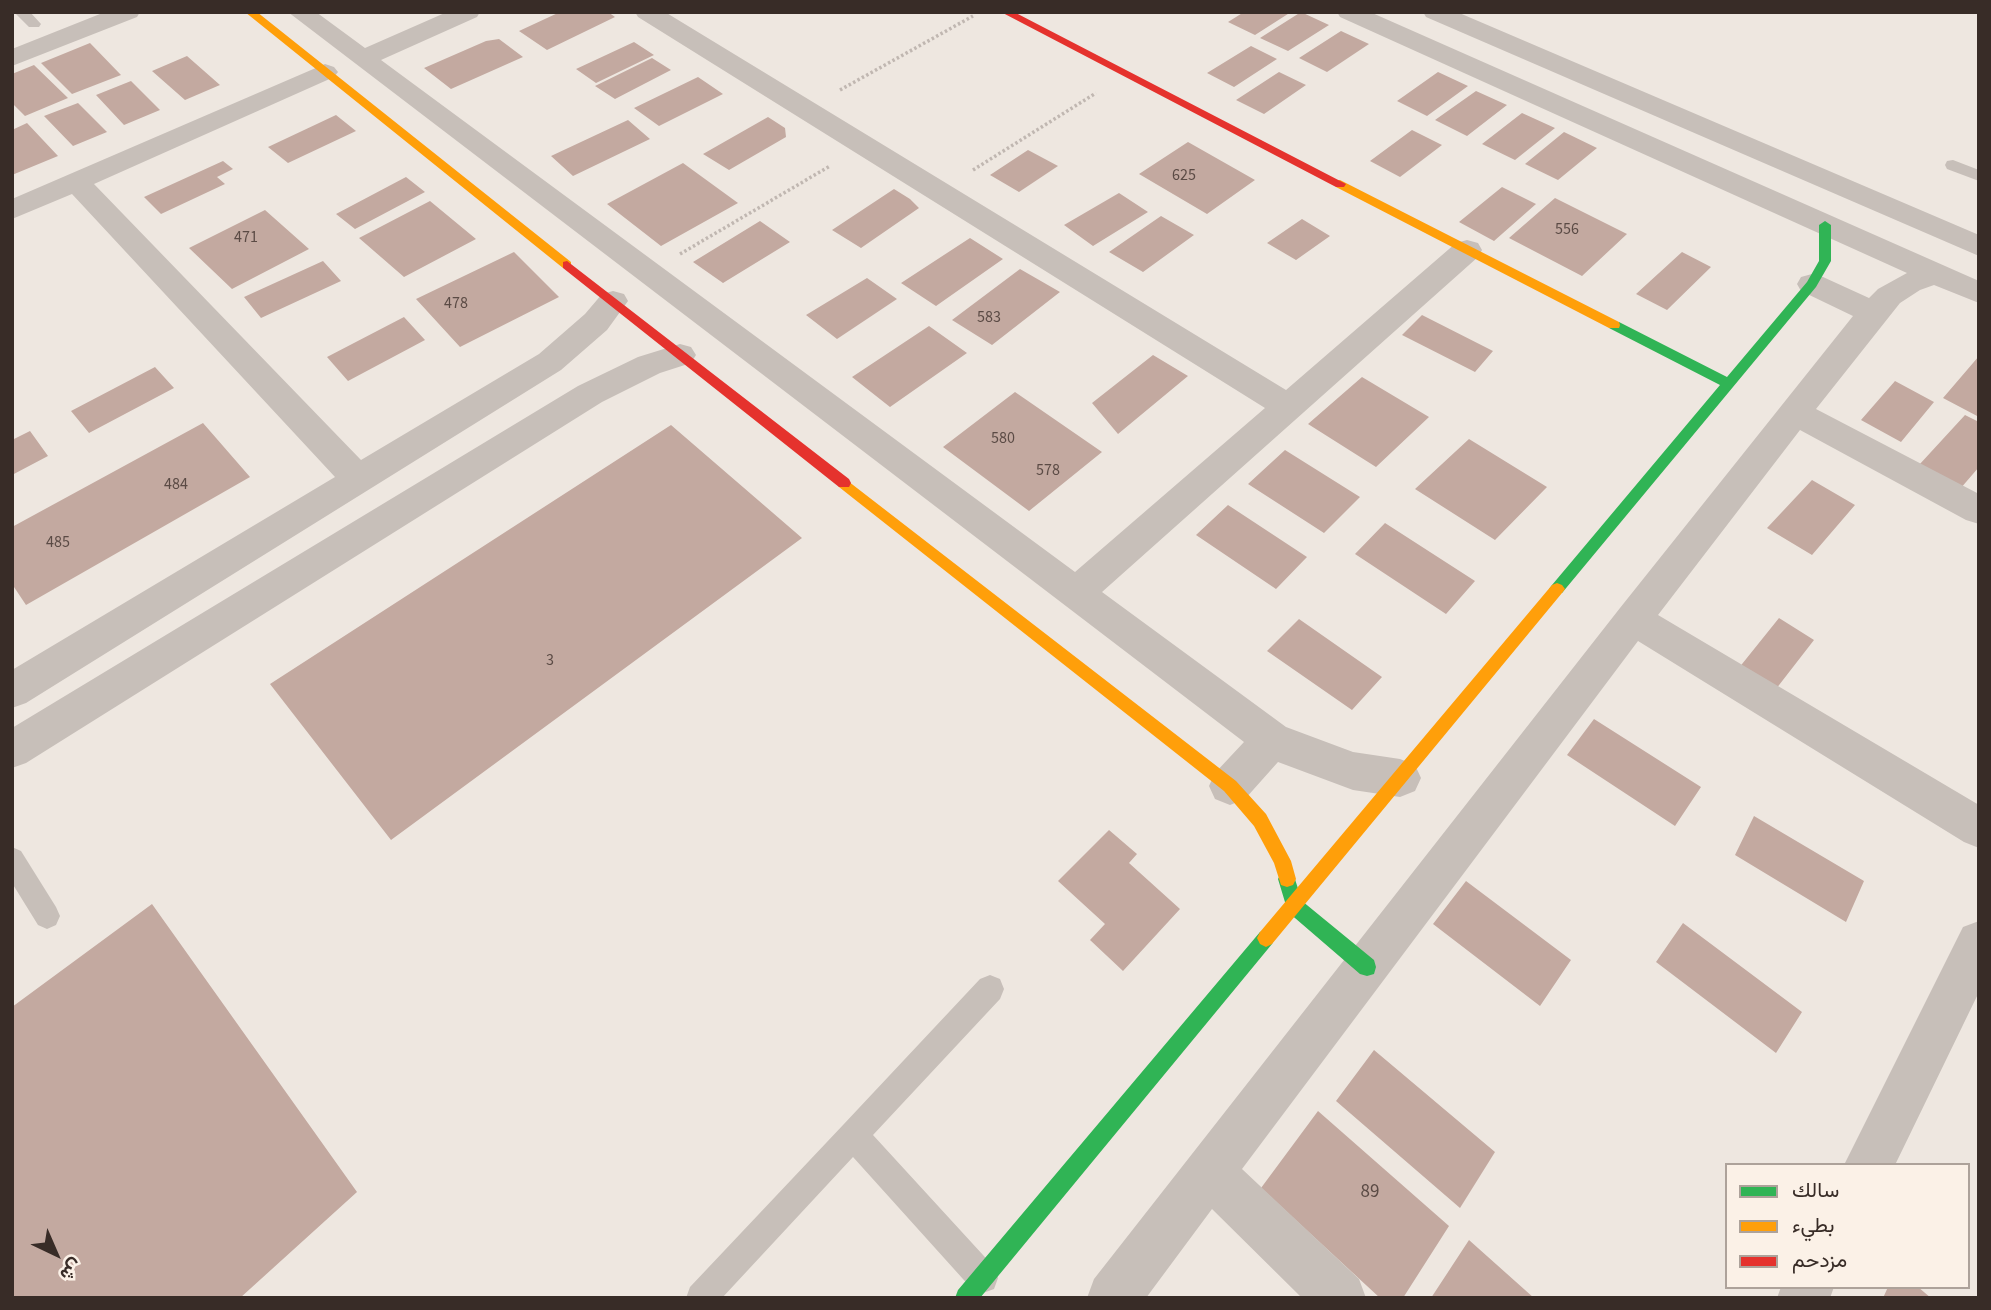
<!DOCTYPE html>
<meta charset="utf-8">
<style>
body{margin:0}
#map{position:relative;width:1991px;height:1310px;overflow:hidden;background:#eee7e0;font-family:"Source Sans 3",Vazirmatn,sans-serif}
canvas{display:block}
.frame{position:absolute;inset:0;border:14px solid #382c27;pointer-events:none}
.legend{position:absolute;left:1725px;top:1163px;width:245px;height:126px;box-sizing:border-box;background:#fbf1e7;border:2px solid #ada29a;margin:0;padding:9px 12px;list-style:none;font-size:21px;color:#382c27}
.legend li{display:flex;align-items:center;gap:14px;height:35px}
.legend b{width:35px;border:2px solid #ada29a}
.north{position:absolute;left:21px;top:1219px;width:70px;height:70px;-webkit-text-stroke:5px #fbf1e7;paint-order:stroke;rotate:136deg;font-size:19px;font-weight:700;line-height:28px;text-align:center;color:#382c27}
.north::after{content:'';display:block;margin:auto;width:24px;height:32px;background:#382c27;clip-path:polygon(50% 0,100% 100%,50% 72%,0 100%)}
</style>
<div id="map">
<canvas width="1991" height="1310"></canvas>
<div class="frame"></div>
<ul class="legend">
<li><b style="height:9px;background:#30b455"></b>سالك</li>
<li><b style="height:9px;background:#ff9f0a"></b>بطيء</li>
<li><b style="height:9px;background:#e5322d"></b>مزدحم</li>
</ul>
<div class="north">ش</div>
</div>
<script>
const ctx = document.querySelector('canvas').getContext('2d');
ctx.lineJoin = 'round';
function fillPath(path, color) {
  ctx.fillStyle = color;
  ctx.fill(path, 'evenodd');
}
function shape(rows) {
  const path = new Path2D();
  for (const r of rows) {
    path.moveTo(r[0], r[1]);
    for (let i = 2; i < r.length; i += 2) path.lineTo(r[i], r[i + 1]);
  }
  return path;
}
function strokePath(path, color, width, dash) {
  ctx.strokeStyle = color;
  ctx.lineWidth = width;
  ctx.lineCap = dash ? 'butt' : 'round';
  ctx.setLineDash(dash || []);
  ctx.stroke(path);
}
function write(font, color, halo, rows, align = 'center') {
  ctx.font = font + ' "Source Sans 3",sans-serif';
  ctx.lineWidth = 5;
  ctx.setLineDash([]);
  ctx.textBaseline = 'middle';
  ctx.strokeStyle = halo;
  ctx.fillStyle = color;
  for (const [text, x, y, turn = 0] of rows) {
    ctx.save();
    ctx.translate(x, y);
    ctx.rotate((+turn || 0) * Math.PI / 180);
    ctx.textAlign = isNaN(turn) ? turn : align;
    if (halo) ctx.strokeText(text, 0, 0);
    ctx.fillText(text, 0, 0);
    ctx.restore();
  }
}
fillPath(shape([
 [560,12,608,12,615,17,547,50,519,31],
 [1244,12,1291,12,1255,35,1228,22],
 [1301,12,1329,25,1288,51,1260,38],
 [1341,31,1369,44,1327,72,1299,58],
 [499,39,523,57,451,89,424,68,486,41],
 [634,42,654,55,596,83,576,69],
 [90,43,121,75,72,94,41,63],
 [1251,46,1277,59,1234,87,1207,73],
 [187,56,220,85,185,100,152,71],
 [652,58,671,70,615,99,595,86],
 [34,65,68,98,25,116,12,103,12,74],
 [1279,72,1306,85,1264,114,1236,100],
 [1438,72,1468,86,1427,116,1397,101],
 [698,77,723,94,659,126,634,108],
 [131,81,160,110,124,125,96,95],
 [1476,91,1507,105,1467,136,1435,120],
 [78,103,107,132,73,146,44,116],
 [1522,113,1555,128,1515,160,1482,144],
 [336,115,356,131,288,163,268,147],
 [768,117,785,128,786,137,729,170,703,154],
 [628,120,650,139,573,176,551,156],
 [27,123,58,156,12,175,12,130],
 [1412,130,1442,145,1400,177,1370,161],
 [1564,132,1597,148,1558,180,1525,164],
 [1188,142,1255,180,1207,214,1139,174],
 [1028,150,1058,166,1019,192,990,175],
 [223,161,233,169,217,177,225,184,161,214,144,197],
 [683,163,738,203,661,246,607,204],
 [406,177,425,192,355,229,336,214],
 [1502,187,1536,204,1494,241,1459,222],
 [894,189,910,199,919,208,861,248,832,230],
 [1119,193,1148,212,1093,246,1064,225],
 [1555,198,1627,234,1582,276,1509,238],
 [430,201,476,239,404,277,359,238],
 [265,210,309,249,232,289,189,248],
 [1161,216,1194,235,1143,272,1109,252],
 [1302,219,1330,236,1296,260,1267,243],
 [760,221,790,242,723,283,693,262],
 [970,238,1003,259,936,306,901,283],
 [514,252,559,297,460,347,416,299],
 [1682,252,1711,267,1667,310,1636,294],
 [323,261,341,281,261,318,244,297],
 [1020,269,1060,292,992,345,952,320],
 [867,278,897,299,837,339,806,315],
 [1422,315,1493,351,1475,372,1402,335],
 [404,317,425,340,348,381,327,357],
 [929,326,967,353,890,407,852,377],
 [1153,355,1188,376,1118,434,1092,403],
 [1979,356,1979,417,1943,398],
 [155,367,174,388,89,433,71,411],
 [1362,377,1429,417,1376,467,1308,424],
 [1895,381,1934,402,1901,442,1861,420],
 [1015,392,1102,452,1029,511,943,447],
 [1965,415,1979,422,1979,467,1960,489,1919,465],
 [203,423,250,477,26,605,12,584,12,527],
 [671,425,802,538,391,840,270,684],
 [30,431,48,456,12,475,12,440],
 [1469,439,1547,487,1495,540,1415,489],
 [1285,450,1360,497,1324,533,1248,484],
 [1812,480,1855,505,1812,555,1767,528],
 [1228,505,1307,557,1276,589,1196,535],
 [1385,523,1475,581,1446,614,1355,554],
 [1779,618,1814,640,1769,698,1734,674],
 [1299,619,1382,677,1352,710,1267,651],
 [1594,719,1701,787,1675,826,1567,755],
 [1754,816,1864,881,1846,922,1735,855],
 [1109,830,1137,854,1129,863,1180,909,1123,971,1090,940,1105,924,1058,881],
 [1466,881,1571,960,1540,1006,1433,924],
 [152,904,357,1192,240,1298,12,1298,12,1007],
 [1683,923,1802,1012,1776,1053,1656,962],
 [1374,1050,1495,1152,1460,1208,1336,1101],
 [1318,1111,1449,1226,1403,1298,1380,1298,1261,1188],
 [1469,1240,1534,1298,1431,1298],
 [1888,1287,1918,1287,1931,1298,1883,1298]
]), '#c3a9a0');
strokePath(shape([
 [840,90,973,16],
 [973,170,1096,93],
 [680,254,830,166]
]), '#c0b7b1', 3.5, [2.5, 2.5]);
fillPath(shape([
 [14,12,30,12,41,24,39,27,29,27,14,12],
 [1953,160,1979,170,1979,181,1947,169,1945,165,1947,161,1953,160],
 [12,847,21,851,56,907,60,916,56,925,47,929,38,925,12,883,12,847],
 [990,975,1000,979,1004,989,1000,999,873,1135,994,1267,998,1278,994,1289,983,1293,972,1289,853,1157,722,1298,686,1298,690,1287,843,1125,980,979,990,975]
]), '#c7bfb9');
fillPath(shape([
 [105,12,140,12,137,17,12,66,12,49,105,12],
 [288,12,316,12,365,48,447,12,480,12,477,17,381,60,1075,572,1265,408,638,17,635,12,665,12,1286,390,1456,243,1467,240,1478,243,1482,250,1478,257,1102,592,1286,727,1353,752,1400,759,1415,765,1421,778,1415,791,1400,797,1353,790,1278,762,1245,799,1230,805,1215,799,1209,786,1215,773,1244,742,288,12],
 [1337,12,1370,12,1979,281,1979,303,1934,285,1920,290,1900,303,1816,409,1979,494,1979,524,1966,520,1800,430,1658,615,1979,805,1979,848,1964,842,1638,641,1242,1169,1359,1279,1366,1298,1302,1298,1212,1209,1146,1298,1087,1298,1094,1279,1620,608,1853,316,1801,291,1797,284,1801,277,1812,274,1823,277,1869,298,1878,289,1907,273,1340,17,1337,12],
 [1423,12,1457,12,1979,235,1979,256,1426,17,1423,12],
 [325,64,334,67,338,72,334,77,94,184,361,460,539,354,585,314,602,294,613,291,624,294,628,301,607,330,561,370,26,703,12,708,12,670,335,477,72,194,12,219,12,199,325,64],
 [680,344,691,347,696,355,691,363,660,373,602,402,26,763,12,768,12,728,578,386,638,357,680,344],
 [1979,921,1979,992,1895,1165,1844,1165,1963,927,1979,921],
 [1781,1287,1834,1287,1830,1298,1777,1298,1781,1287]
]), '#c7bfb9');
fillPath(shape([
 [1825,221,1831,225,1831,261,1816,287,1562,593,1552,593,1549,589,1552,585,1720,385,1609,328,1609,322,1619,322,1727,377,1807,282,1819,261,1819,225,1825,221],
 [1287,871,1293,873,1302,901,1374,960,1376,967,1374,974,1367,976,1360,974,1288,912,1278,879,1281,873,1287,871],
 [1266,929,1272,932,1275,938,1272,944,980,1298,955,1298,958,1290,1260,932,1266,929]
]), '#30b455');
fillPath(shape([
 [245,12,257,12,571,262,571,268,563,268,245,12],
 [1340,180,1619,322,1620,325,1619,328,1609,328,1336,187,1336,181,1340,180],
 [844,478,1236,781,1266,814,1291,861,1296,879,1293,885,1287,887,1281,885,1274,863,1254,826,1224,791,839,487,837,483,844,478],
 [1557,583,1562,585,1565,589,1562,593,1272,944,1266,947,1260,944,1257,938,1260,932,1552,585,1557,583]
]), '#ff9f0a');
fillPath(shape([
 [1001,12,1014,12,1346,184,1344,187,1336,187,1001,12],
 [567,261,849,479,851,483,849,487,839,487,563,268,563,262,567,261]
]), '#e5322d');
write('16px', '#5b4b45', null, [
 ["625",1184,176],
 ["556",1567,230],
 ["471",246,238],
 ["478",456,304],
 ["583",989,318],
 ["580",1003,439],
 ["578",1048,471],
 ["484",176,485],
 ["485",58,543],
 ["3",550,661]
]);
write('19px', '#5b4b45', null, [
 ["89",1370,1193]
]);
</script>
